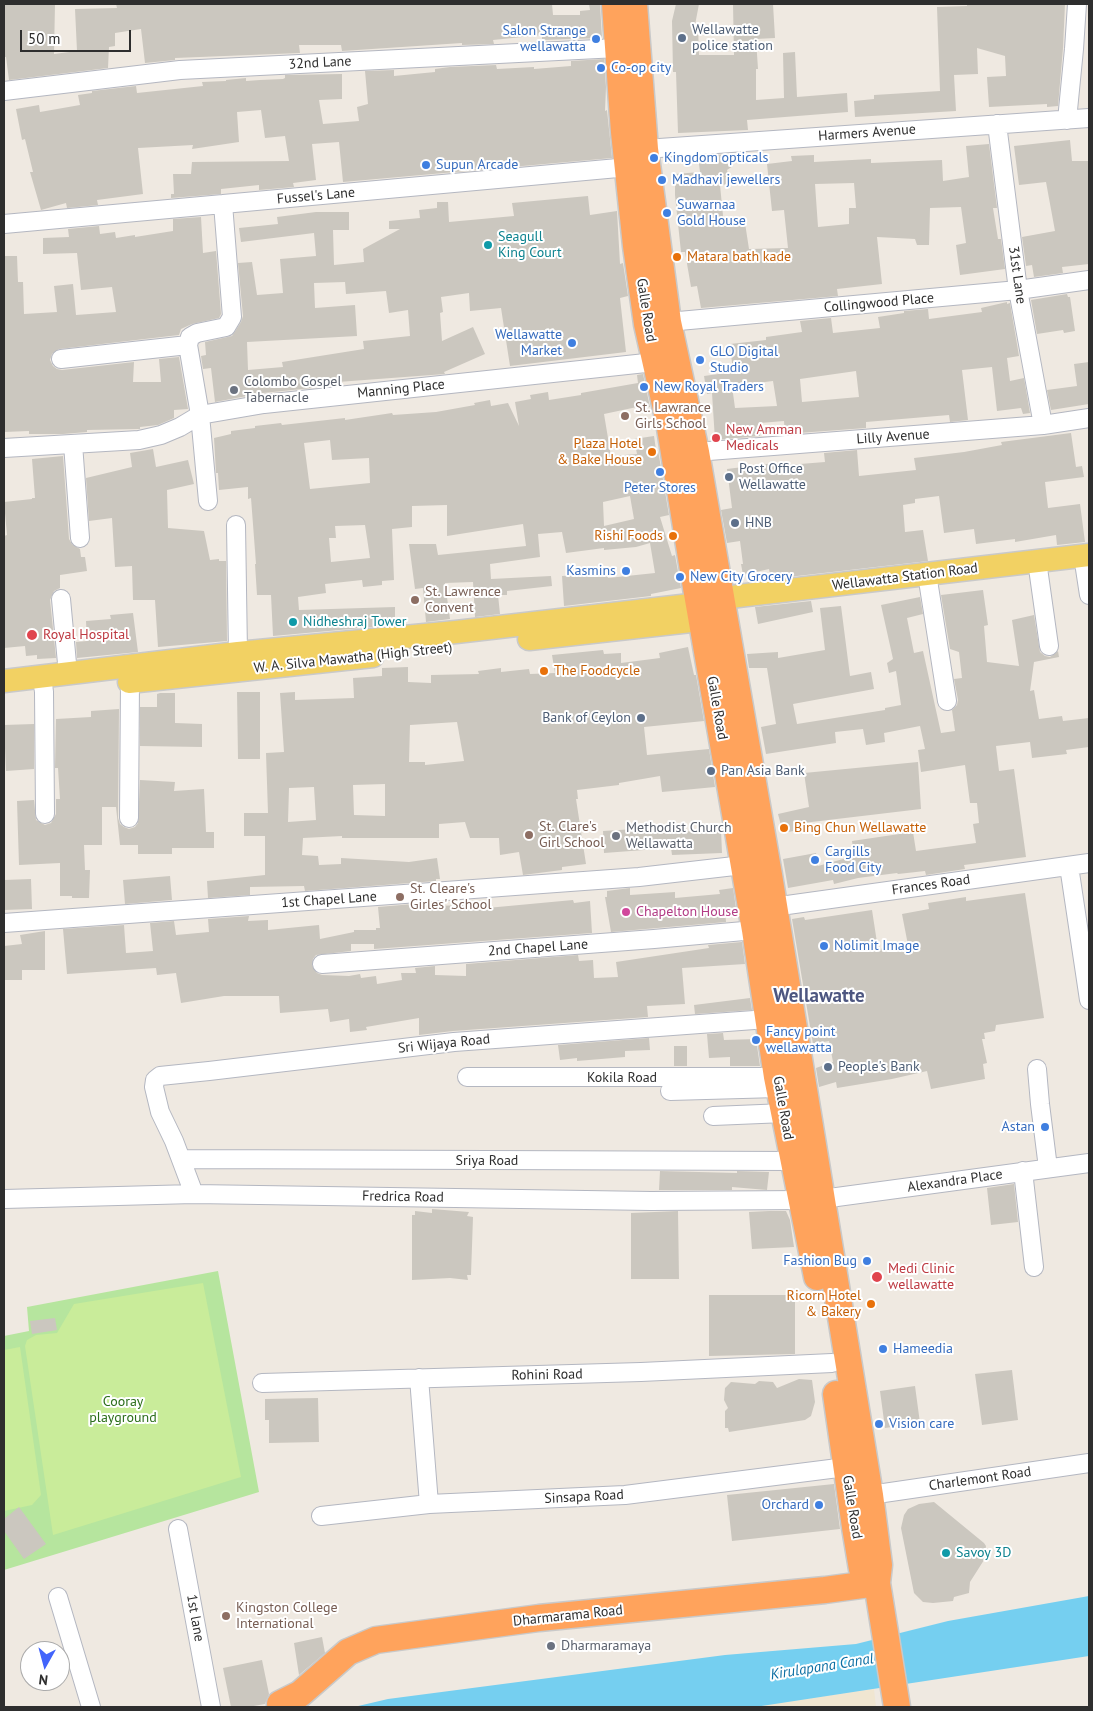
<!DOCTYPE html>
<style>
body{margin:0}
#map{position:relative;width:1093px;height:1711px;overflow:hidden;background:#efe9e1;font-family:"PT Sans",sans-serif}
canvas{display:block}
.frame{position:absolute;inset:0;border:5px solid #2e2e2e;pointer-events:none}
.north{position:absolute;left:20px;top:1641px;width:50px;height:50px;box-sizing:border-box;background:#fff;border:1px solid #ababab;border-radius:50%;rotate:187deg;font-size:14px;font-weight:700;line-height:20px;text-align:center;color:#2e2e2e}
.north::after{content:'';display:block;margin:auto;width:18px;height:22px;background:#4264fb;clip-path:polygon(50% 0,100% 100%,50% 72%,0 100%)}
.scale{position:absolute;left:20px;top:30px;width:111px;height:22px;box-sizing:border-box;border:2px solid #2e2e2e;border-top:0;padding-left:6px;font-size:15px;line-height:18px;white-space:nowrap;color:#2e2e2e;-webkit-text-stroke:4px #fff;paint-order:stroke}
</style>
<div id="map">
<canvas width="1093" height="1711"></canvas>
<div class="frame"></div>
<div class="north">N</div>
<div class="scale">50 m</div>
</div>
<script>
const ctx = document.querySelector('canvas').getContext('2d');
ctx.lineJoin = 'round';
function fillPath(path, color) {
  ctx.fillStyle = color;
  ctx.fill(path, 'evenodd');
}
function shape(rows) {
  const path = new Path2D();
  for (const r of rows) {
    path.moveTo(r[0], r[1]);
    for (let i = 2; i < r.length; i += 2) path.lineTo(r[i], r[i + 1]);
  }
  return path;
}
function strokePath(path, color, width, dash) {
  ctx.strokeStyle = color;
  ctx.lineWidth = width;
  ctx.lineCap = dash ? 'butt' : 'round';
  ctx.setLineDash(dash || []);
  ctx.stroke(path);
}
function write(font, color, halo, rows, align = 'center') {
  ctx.font = font + ' "PT Sans",sans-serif';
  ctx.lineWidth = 4;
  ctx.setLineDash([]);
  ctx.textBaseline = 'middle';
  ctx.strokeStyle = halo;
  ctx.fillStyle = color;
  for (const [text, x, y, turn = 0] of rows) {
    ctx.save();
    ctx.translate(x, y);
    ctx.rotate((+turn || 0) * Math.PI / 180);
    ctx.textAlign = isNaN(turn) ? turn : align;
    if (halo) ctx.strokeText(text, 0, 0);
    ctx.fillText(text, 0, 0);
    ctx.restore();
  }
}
fillPath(shape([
 [874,1689,876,1707,748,1707]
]), '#f0e6d1');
fillPath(shape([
 [218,1271,259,1492,4,1570,4,1336,29,1331,27,1307]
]), '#b6e59e');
fillPath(shape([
 [203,1283,241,1477,53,1535,25,1346,27,1340,36,1335,57,1333,74,1304],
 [20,1347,41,1495,32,1505,4,1511,4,1350]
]), '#c9ec9a');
fillPath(shape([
 [1089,1596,1089,1656,755,1707,354,1707,388,1699,725,1655,856,1644,948,1621]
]), '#75cff0');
fillPath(shape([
 [4,4,55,4,54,54,77,51,75,9,117,8,116,4,552,4,553,15,580,15,580,11,590,10,589,4,600,4,602,38,542,40,542,35,493,40,494,44,462,45,462,43,342,51,341,45,299,45,300,53,175,58,175,60,145,63,141,29,115,33,115,46,109,47,108,68,9,80,6,57,4,57],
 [676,4,699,4,695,25,698,25,699,55,734,55,733,4,773,4,775,38,756,39,758,69,756,69,756,100,784,98,783,53,795,52,797,97,847,93,848,112,747,120,748,130,678,133,676,72,673,72,672,21],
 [967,4,1065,4,1063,48,1058,106,1047,107,1047,104,989,107,987,77,1006,76,1005,56,977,48,978,74,954,75,956,111,855,117,854,101,874,99,874,95,940,91,937,7,967,6],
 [604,59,606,87,605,111,607,110,612,158,343,182,339,142,312,144,316,180,293,183,294,187,259,190,259,185,221,189,221,194,171,198,171,194,174,194,173,174,191,174,192,162,289,161,285,136,265,138,261,110,237,112,239,142,192,149,193,145,138,148,143,194,97,200,98,205,67,208,66,203,41,210,30,172,33,172,25,139,22,140,16,109,39,105,40,112,80,105,78,95,92,93,92,91,136,86,137,93,203,86,202,82,226,81,226,80,246,78,246,81,260,80,283,79,285,78,285,75,342,74,342,99,319,100,323,124,359,121,357,107,368,104,365,71,394,70,394,76,435,72,435,69,450,67,496,65,497,69,534,67,534,69,571,66,571,61],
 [1070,140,1072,161,1089,161,1089,264,1062,267,1063,273,1034,277,1032,265,1026,266,1022,237,1055,231,1046,182,1019,185,1014,146],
 [989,144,997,208,993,208,998,239,1001,239,1005,269,960,275,956,245,966,243,961,207,930,208,929,245,917,245,915,239,877,237,882,284,837,289,838,296,701,308,697,286,691,287,685,252,681,252,675,195,675,174,700,172,698,156,731,154,733,166,727,170,730,184,720,185,724,226,745,223,749,249,788,248,784,210,772,211,767,164,792,161,791,156,814,155,814,162,871,159,871,163,942,160,943,181,969,177,966,146],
 [854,183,856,208,849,208,849,224,818,227,815,184],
 [588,196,590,215,617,211,620,264,623,263,628,296,620,298,626,352,510,366,501,308,470,311,469,293,441,297,443,312,440,313,442,341,473,327,485,354,444,372,445,374,311,384,312,388,263,393,215,402,211,368,203,369,201,356,206,355,205,342,232,336,241,322,243,316,238,263,252,262,257,295,283,293,280,259,316,256,314,233,241,242,239,228,278,224,277,217,316,212,349,212,349,230,333,230,334,265,364,262,363,249,400,229,389,229,389,221,420,218,419,210,437,208,437,202,448,202,449,222,514,216,512,203],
 [345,282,346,294,386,291,389,313,408,310,410,336,363,341,364,349,282,362,283,367,248,370,247,342,357,336,355,305,315,308,314,283],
 [201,217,203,253,216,251,221,314,219,318,192,324,181,329,179,335,59,349,52,354,50,360,53,366,57,369,62,370,134,362,133,382,161,382,159,359,179,357,188,409,174,410,174,418,158,425,140,427,140,429,138,429,87,430,87,432,63,434,29,434,29,431,4,432,4,256,17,256,18,282,23,282,24,314,57,312,54,286,73,284,76,315,116,312,112,287,81,290,77,253,43,254,43,238,69,237,68,229,99,226,100,234,115,232,116,238,135,235,135,237,173,231,173,219],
 [1067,294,1068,297,1070,297,1075,331,1064,333,1063,330,1037,334,1031,300],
 [1007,302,1007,304,1010,303,1019,356,1007,358,1010,381,1024,378,1030,413,1023,414,1021,408,997,411,992,367,962,370,968,420,950,422,949,415,866,422,866,428,785,434,784,421,760,423,760,436,715,440,712,393,707,394,704,376,733,372,730,344,766,340,766,337,802,332,800,321,831,318,833,333,880,328,878,317,904,313,904,311,928,309,929,319,982,312,981,308],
 [856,371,859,397,802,402,800,379],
 [773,381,777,406,735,408,732,386],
 [1089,362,1089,404,1051,410,1047,390,1077,386,1074,364],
 [643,374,650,407,637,409,637,407,604,414,611,456,637,454,634,439,654,436,656,450,658,450,669,515,660,517,672,556,675,555,681,588,651,594,651,596,564,606,562,576,607,573,608,578,655,573,650,543,636,547,604,550,604,548,566,553,562,532,538,534,540,557,490,564,491,579,551,576,552,586,507,591,507,595,498,595,500,614,475,617,473,582,445,583,450,619,426,622,423,588,415,589,409,544,436,544,438,555,526,546,523,524,447,536,447,505,412,506,412,527,392,529,394,580,382,581,382,585,363,587,362,580,325,584,326,593,298,597,299,610,395,607,395,625,273,636,271,595,257,595,255,564,256,564,251,498,248,499,248,487,219,490,218,473,216,473,214,438,231,434,231,431,255,428,255,426,281,423,282,425,345,418,345,420,392,413,393,415,436,412,475,405,474,403,490,400,491,406,508,403,519,426,515,402,531,399,530,395,548,392,549,400,581,395,581,393,638,383,637,375],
 [330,440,332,460,369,458,370,483,310,489,304,443],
 [630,496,634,519,604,526,603,502],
 [365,525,370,558,331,562,329,538,336,538,335,526],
 [1071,433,1076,467,1082,466,1084,477,1045,482,1048,508,1080,504,1085,542,1057,545,1056,535,1015,542,1015,539,976,544,974,529,944,533,939,496,915,499,915,503,903,505,905,532,923,530,928,561,771,579,769,569,743,575,741,564,743,564,740,541,727,543,721,510,732,508,727,469,775,463,775,466,825,462,824,453,857,450,859,476,916,470,914,458,964,452,1002,445,1001,442],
 [153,449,156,467,188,460,194,484,167,490,168,528,204,531,210,560,219,559,219,561,226,561,227,641,158,647,155,600,133,600,132,566,115,567,112,518,89,521,86,478,132,467,130,453],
 [63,456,69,539,72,544,80,549,81,557,85,557,87,571,60,575,60,588,54,591,50,600,56,658,37,659,37,655,26,656,25,646,4,648,4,536,7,535,4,502,32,499,32,498,35,498,32,459],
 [983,590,988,625,984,626,987,662,1019,666,1012,620,1034,615,1040,652,1045,656,1050,657,1058,651,1059,657,1034,662,1030,691,1034,690,1039,719,1062,716,1063,721,1089,718,1089,747,1066,750,1067,754,1032,758,1030,742,996,746,999,771,1014,769,1026,857,964,865,965,869,926,875,925,871,898,874,897,873,858,878,834,884,833,880,788,888,783,859,816,853,818,866,854,856,852,841,913,832,916,851,976,843,973,824,979,823,977,803,970,803,965,765,921,772,918,750,925,749,920,726,884,733,885,742,866,745,863,729,835,732,836,743,766,754,761,727,776,724,767,668,749,668,747,654,778,652,778,658,825,650,820,608,841,606,850,676,871,672,874,689,793,704,797,724,885,710,885,708,901,705,896,671,889,673,887,663,893,659,881,605,920,597,923,614,907,618,914,653,923,651,941,733,955,731,952,710,957,705,958,700,954,679,962,678,959,652,950,649,941,595],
 [811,601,813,612,758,624,755,607],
 [133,613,138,652,77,658,76,642,87,641,86,621,111,619,110,615],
 [688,647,694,675,696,675,704,721,644,727,647,755,709,749,715,787,662,792,660,776,619,783,619,785,577,790,578,799,576,799,586,864,562,867,562,870,523,875,519,852,500,855,499,838,470,838,465,822,439,824,439,838,342,838,342,836,303,838,302,855,318,856,319,865,341,864,341,858,409,862,437,858,440,879,436,879,436,881,305,891,304,886,250,887,250,895,208,898,207,881,265,875,265,836,244,836,244,813,268,813,266,753,284,752,280,693,295,692,295,700,354,698,353,678,382,676,382,668,408,667,408,682,431,683,431,675,479,674,478,671,501,668,501,672,529,669,530,674,555,673,552,655,603,650,604,654,621,653,621,663,660,658,659,653],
 [457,722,464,761,425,765,425,762,409,762,410,725],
 [385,784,385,816,354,815,353,785],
 [314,787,316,820,288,822,289,788],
 [237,692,260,692,260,759,238,759],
 [160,693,175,693,175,723,202,724,202,747,140,746,140,707,157,707,157,694],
 [119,709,118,818,120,824,124,827,129,829,135,827,138,823,140,780,175,782,174,791,204,789,206,832,214,832,214,848,172,848,172,854,138,854,138,845,120,845,116,807,102,807,102,845,84,845,85,870,90,870,89,898,72,898,72,896,60,896,60,863,19,865,17,801,34,800,36,820,45,825,51,823,56,814,56,799,60,799,58,768,55,768,56,719,91,717,91,711],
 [34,724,34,769,6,771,4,725],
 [918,762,921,809,803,823,804,829,783,833,778,814,809,807,804,773],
 [651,828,651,833,721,830,722,853,672,855,671,848,604,853,603,831],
 [170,876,172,900,125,904,123,880],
 [31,879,32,909,4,910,4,880],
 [630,888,630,895,675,892,675,898,720,894,719,890,733,888,736,908,725,909,726,922,611,932,605,897,607,897,607,891],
 [1025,893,1044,1018,996,1025,995,1031,984,1033,985,1039,982,1039,987,1063,983,1064,985,1079,931,1089,927,1071,892,1079,837,1088,836,1082,819,1087,816,1068,833,1062,829,1041,813,1044,792,919,804,917,805,920,872,910,878,949,908,945,902,914,929,909,928,903,966,897,966,901],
 [573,900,574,903,590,901,592,933,374,949,374,944,351,944,351,951,316,955,313,959,312,965,317,973,322,975,349,976,360,974,361,978,376,976,377,984,402,980,401,973,416,973,415,968,435,966,435,975,466,976,466,964,578,955,579,961,593,960,594,978,618,977,616,962,709,948,708,945,742,942,745,964,682,968,685,1004,647,1006,648,1017,453,1031,419,1035,419,1018,366,1027,367,1030,350,1032,349,1019,330,1022,328,1009,280,1013,279,996,224,996,181,1003,176,973,157,975,156,968,67,974,63,929,124,925,126,953,153,951,150,923,174,921,176,935,209,932,208,919,249,916,248,921,268,920,268,930,319,925,320,939,354,932,354,930,376,930,376,928,380,928,378,907,437,902,437,906,487,904,487,908],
 [45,931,45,970,22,970,22,980,4,980,4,946,22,944,20,935],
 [750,998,752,1010,695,1014,694,1005],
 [723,1033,724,1040,756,1039,760,1066,730,1066,730,1057,709,1058,707,1034],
 [649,1038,650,1050,625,1051,625,1057,577,1061,577,1058,560,1060,558,1045],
 [674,1046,687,1046,687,1066,674,1066],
 [660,1171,737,1173,737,1171,769,1172,767,1190,732,1187,732,1190,659,1190],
 [1014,1184,1018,1222,991,1225,987,1188],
 [432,1209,469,1212,467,1216,473,1217,471,1275,467,1275,468,1280,450,1278,412,1280,412,1215,415,1215,415,1211,432,1213],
 [678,1211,679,1279,631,1279,631,1213],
 [769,1211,786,1211,790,1220,794,1247,752,1249,749,1212],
 [709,1295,795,1295,795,1354,709,1356],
 [55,1318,57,1330,32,1334,30,1321],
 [1012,1370,1018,1420,982,1425,975,1374],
 [799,1379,812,1380,815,1402,811,1416,805,1420,729,1432,728,1428,725,1428,725,1411,728,1408,724,1400,725,1388,731,1382,755,1384,759,1381,773,1382,777,1388],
 [915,1386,920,1423,885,1428,880,1391],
 [318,1398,319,1442,269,1443,269,1420,265,1420,265,1399],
 [834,1484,840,1529,732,1541,727,1495],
 [934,1502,984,1543,986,1546,984,1560,970,1582,969,1593,954,1597,953,1601,933,1603,923,1602,914,1593,901,1528,904,1515,908,1509,919,1504],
 [19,1507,46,1544,24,1559,4,1531,4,1519],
 [322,1637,325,1653,299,1675,294,1643],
 [262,1660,269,1694,265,1704,248,1707,231,1707,223,1668]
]), '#cbc7bf');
const minor = shape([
 [4,91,180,70,618,48,628,45],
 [1067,120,1074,49,1077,4],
 [997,124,1018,290,1043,425],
 [645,149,1089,118],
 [4,224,629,167],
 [668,322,1018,290,1089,280],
 [61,359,188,345],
 [73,444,80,538],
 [4,448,139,440,161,435,180,427,200,415,264,404,655,362],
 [696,452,1043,425,1089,418],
 [208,501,200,415,188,345,190,337,197,333,226,327,232,317,223,204],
 [236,525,238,653],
 [1083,556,1089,595],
 [1037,561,1049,646],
 [927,574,947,701],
 [61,599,68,674],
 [42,677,44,692,45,814],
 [129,818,130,682],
 [1069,866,1089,1000],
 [773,907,1089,863],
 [4,923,639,877,743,865],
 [322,964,654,939,755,930],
 [1037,1069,1040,1104,1048,1168],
 [467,1077,777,1077],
 [670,1091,778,1088],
 [713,1116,785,1113],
 [181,1159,793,1161],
 [1023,1171,1034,1267],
 [194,1194,174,1141,160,1112,154,1087,155,1080,160,1076,209,1071,454,1042,768,1019],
 [4,1199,194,1194,651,1201,803,1200],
 [822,1199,1089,1163],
 [419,1378,429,1504],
 [262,1383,641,1372,832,1363],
 [870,1495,1089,1463],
 [321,1516,429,1504,625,1495,846,1467],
 [178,1529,211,1707],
 [58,1597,91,1707]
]);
const major = shape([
 [529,639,718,618],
 [4,681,238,653,456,632,699,604,738,596,1089,555],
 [129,682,373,656]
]);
const highway = shape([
 [615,4,624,132,636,246,647,324,669,422,694,576,755,930,777,1077,817,1277],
 [634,4,645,149,668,322,696,452,769,875,870,1495,879,1565,877,1583,897,1707],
 [836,1394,855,1527,862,1569,867,1574],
 [281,1707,280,1704,300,1694,348,1652,376,1640,539,1618,825,1590,877,1583]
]);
strokePath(minor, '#b4b7c1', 20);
strokePath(major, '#c9c9c9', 25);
strokePath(highway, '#c9c9c9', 29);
strokePath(minor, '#fff', 18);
strokePath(major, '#f2d163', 22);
strokePath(highway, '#ffa35c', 26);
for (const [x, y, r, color] of [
 [682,38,5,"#5c6f8a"],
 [596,39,5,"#3f7fe0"],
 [601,68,5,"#3f7fe0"],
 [654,158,5,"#3f7fe0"],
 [426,165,5,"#3f7fe0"],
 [662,180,5,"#3f7fe0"],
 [667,213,5,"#3f7fe0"],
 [488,245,5,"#0f9aa8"],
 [677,257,5,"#e8710a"],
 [572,343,5,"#3f7fe0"],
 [700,360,5,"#3f7fe0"],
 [644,387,5,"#3f7fe0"],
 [234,390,5,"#6b7280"],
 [625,416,5,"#8d6e63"],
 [716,438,5,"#e0444e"],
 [652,452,5,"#e8710a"],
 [660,472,5,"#3f7fe0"],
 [729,477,5,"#5c6f8a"],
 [735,523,5,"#5c6f8a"],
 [673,536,5,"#e8710a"],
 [626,571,5,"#3f7fe0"],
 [680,577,5,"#3f7fe0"],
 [415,600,5,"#8d6e63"],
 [293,622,5,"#0f9aa8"],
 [32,635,6,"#e0444e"],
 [544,671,5,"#e8710a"],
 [641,718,5,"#5c6f8a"],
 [711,771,5,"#5c6f8a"],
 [784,828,5,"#e8710a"],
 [529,835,5,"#8d6e63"],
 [616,836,5,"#6b7280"],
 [815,860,5,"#3f7fe0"],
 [400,897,5,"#8d6e63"],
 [626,912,5,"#d1479c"],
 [824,946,5,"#3f7fe0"],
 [756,1040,5,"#3f7fe0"],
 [828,1067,5,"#5c6f8a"],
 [1045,1127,5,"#3f7fe0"],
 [867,1261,5,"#3f7fe0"],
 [877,1277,6,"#e0444e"],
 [871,1304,5,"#e8710a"],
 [883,1349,5,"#3f7fe0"],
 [879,1424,5,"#3f7fe0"],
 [819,1505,5,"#3f7fe0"],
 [946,1553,5,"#0f9aa8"],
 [226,1616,5,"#8d6e63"],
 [551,1646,5,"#6b7280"]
]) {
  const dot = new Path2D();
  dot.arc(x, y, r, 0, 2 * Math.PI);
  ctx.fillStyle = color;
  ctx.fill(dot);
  strokePath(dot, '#fff', 2);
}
write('14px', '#4e5e75', '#fff', [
 ["Wellawatte",692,30],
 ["police station",692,46],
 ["Post Office",739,469],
 ["Wellawatte",739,485],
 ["HNB",745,523],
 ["Bank of Ceylon",631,718,"right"],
 ["Pan Asia Bank",721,771],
 ["People's Bank",838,1067]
], 'left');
write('14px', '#366cbe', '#fff', [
 ["Salon Strange",586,31,"right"],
 ["wellawatta",586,47,"right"],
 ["Co-op city",611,68],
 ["Kingdom opticals",664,158],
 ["Supun Arcade",436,165],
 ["Madhavi jewellers",672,180],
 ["Suwarnaa",677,205],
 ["Gold House",677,221],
 ["Wellawatte",562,335,"right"],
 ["Market",562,351,"right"],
 ["GLO Digital",710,352],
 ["Studio",710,368],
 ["New Royal Traders",654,387],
 ["Peter Stores",660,488,"center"],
 ["Kasmins",616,571,"right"],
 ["New City Grocery",690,577],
 ["Cargills",825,852],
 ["Food City",825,868],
 ["Nolimit Image",834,946],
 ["Fancy point",766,1032],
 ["wellawatta",766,1048],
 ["Astan",1035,1127,"right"],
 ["Fashion Bug",857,1261,"right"],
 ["Hameedia",893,1349],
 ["Vision care",889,1424],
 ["Orchard",809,1505,"right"]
], 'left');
write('14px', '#2e2e2e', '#fff', [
 ["32nd Lane",320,63,-3],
 ["Harmers Avenue",867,133,-4],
 ["Fussel's Lane",316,196,-5],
 ["31st Lane",1017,275,82],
 ["Collingwood Place",879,303,-5],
 ["Galle Road",646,310,81],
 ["Manning Place",401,389,-6],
 ["Lilly Avenue",893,437,-4],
 ["Wellawatta Station Road",905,577,-7],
 ["W. A. Silva Mawatha (High Street)",353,658,-6],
 ["Galle Road",717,708,80],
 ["Frances Road",931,885,-8],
 ["1st Chapel Lane",329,900,-4],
 ["2nd Chapel Lane",538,948,-4],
 ["Sri Wijaya Road",444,1044,-6],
 ["Kokila Road",622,1078],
 ["Galle Road",783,1108,80],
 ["Sriya Road",487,1161],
 ["Alexandra Place",955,1181,-8],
 ["Fredrica Road",403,1197,1],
 ["Rohini Road",547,1375,-1],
 ["Charlemont Road",980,1479,-8],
 ["Sinsapa Road",584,1497,-3],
 ["Galle Road",852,1507,81],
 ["Dharmarama Road",568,1616,-6],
 ["1st lane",195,1618,80]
]);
write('14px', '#0d838f', '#fff', [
 ["Seagull",498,237],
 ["King Court",498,253],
 ["Nidheshraj Tower",303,622],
 ["Savoy 3D",956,1553]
], 'left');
write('14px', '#c56008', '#fff', [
 ["Matara bath kade",687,257],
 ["Plaza Hotel",642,444,"right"],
 ["& Bake House",642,460,"right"],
 ["Rishi Foods",663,536,"right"],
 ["The Foodcycle",554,671],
 ["Bing Chun Wellawatte",794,828],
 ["Ricorn Hotel",861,1296,"right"],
 ["& Bakery",861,1312,"right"]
], 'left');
write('14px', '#5b616d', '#fff', [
 ["Colombo Gospel",244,382],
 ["Tabernacle",244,398],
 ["Methodist Church",626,828],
 ["Wellawatta",626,844],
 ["Dharmaramaya",561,1646]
], 'left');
write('14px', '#785e54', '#fff', [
 ["St. Lawrance",635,408],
 ["Girls School",635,424],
 ["St. Lawrence",425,592],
 ["Convent",425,608],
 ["St. Clare's",539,827],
 ["Girl School",539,843],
 ["St. Cleare's",410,889],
 ["Girles' School",410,905],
 ["Kingston College",236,1608],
 ["International",236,1624]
], 'left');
write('14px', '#be3a42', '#fff', [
 ["New Amman",726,430],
 ["Medicals",726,446],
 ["Royal Hospital",43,635],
 ["Medi Clinic",888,1269],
 ["wellawatte",888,1285]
], 'left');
write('14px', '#b23c85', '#fff', [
 ["Chapelton House",636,912]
], 'left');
write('14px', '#2c6e1b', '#fff', [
 ["Cooray",123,1402],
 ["playground",123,1418]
]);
write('italic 15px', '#0d6fa3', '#fff', [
 ["Kirulapana Canal",822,1667,-9]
]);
write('bold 19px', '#4d5680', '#fff', [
 ["Wellawatte",819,997]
]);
</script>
